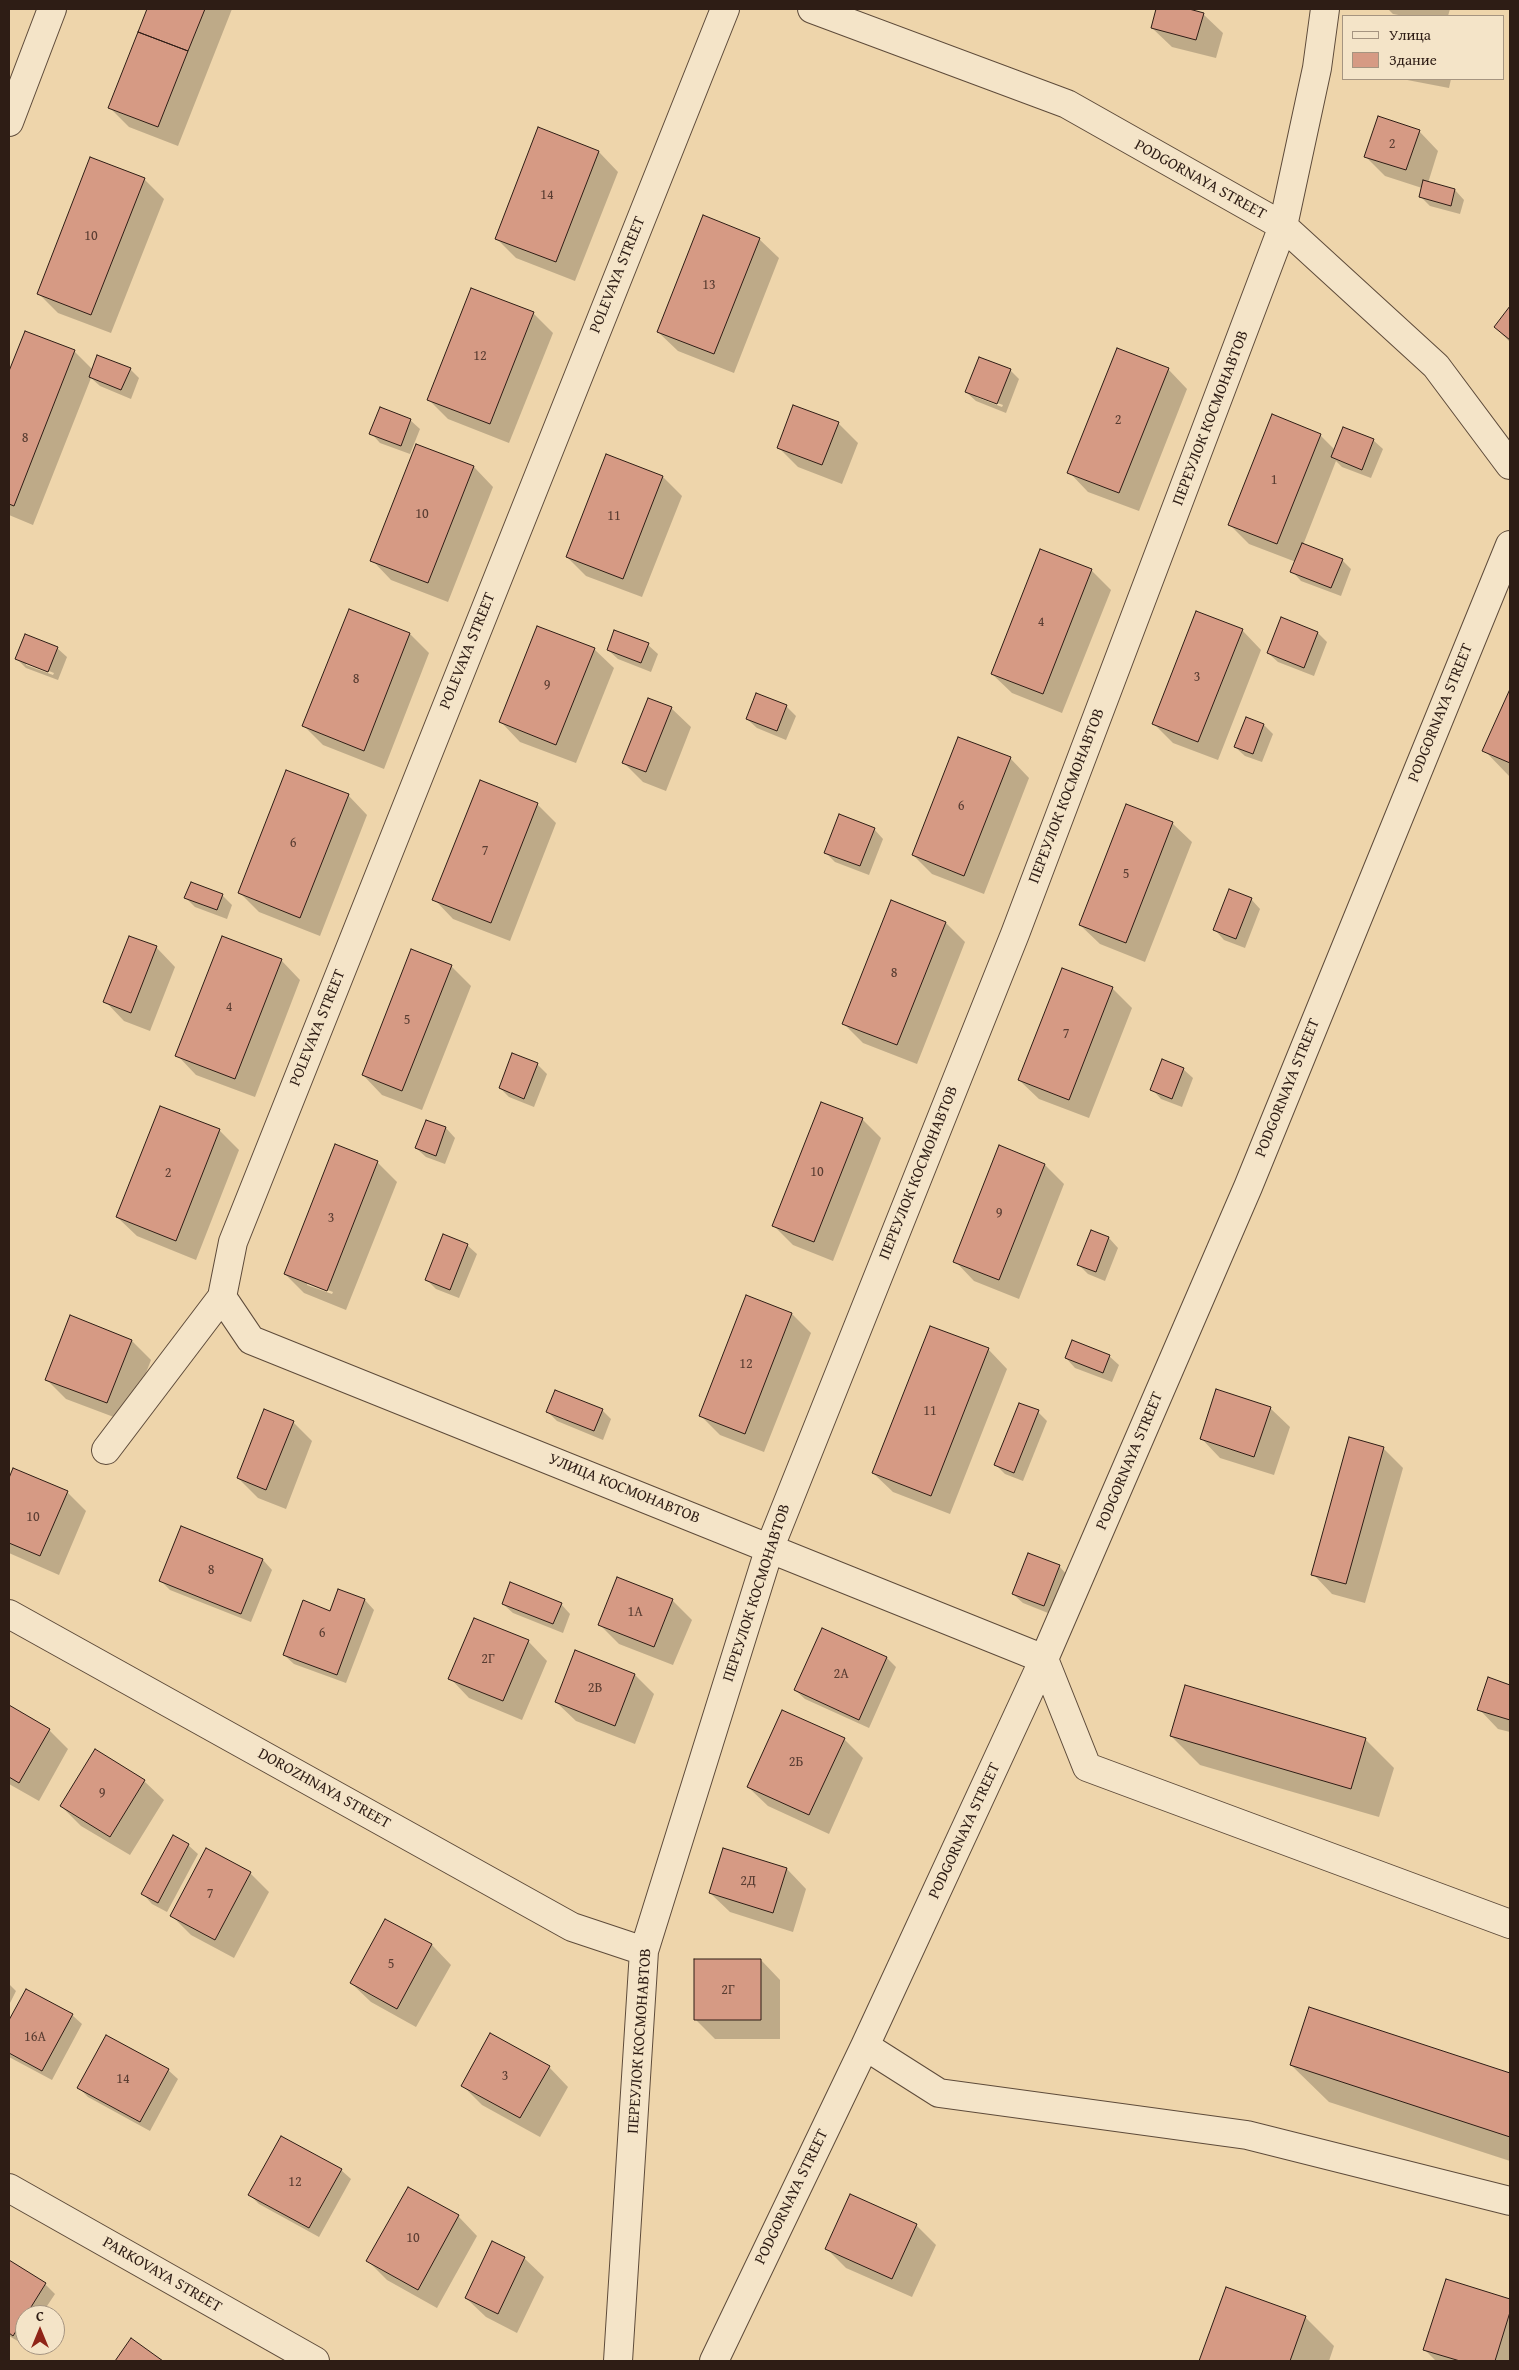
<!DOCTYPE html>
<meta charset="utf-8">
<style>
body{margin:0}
#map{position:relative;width:1519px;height:2370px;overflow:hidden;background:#eed5ab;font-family:"Gentium Book Plus",serif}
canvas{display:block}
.frame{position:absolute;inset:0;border:10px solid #2e1d15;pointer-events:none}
.legend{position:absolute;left:1342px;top:15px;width:162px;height:65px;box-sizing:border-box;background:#f4e4c8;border:1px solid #a59480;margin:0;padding:6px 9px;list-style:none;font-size:15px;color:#2e1d15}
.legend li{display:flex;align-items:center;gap:10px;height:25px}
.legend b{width:25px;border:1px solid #a59480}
.north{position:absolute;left:15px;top:2305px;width:50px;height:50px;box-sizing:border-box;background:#f4e4c8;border:1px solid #a59480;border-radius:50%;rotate:0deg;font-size:14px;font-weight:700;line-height:20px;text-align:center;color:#2e1d15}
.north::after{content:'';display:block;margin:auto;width:18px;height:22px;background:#8f2418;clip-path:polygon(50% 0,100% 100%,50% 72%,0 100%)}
</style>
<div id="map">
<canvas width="1519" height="2370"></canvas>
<div class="frame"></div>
<ul class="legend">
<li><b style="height:6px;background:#f4e4c8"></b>Улица</li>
<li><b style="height:14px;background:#d69a84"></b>Здание</li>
</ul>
<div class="north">С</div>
</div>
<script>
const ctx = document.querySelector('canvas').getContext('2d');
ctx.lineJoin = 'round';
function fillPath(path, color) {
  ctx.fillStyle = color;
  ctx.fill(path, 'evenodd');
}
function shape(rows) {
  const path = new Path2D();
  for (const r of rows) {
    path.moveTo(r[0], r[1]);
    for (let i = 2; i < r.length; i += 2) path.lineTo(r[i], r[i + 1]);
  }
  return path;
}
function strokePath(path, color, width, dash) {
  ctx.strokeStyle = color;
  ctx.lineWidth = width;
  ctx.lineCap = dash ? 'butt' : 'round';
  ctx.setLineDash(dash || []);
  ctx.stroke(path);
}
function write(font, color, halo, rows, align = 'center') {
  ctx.font = font + ' "Gentium Book Plus",serif';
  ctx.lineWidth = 4;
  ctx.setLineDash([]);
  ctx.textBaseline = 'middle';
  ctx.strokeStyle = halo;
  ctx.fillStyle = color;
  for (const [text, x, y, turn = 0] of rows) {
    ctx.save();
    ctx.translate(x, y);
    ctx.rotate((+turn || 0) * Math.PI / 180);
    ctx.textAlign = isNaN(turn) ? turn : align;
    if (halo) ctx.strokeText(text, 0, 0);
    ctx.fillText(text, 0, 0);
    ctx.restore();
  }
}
fillPath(shape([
 [148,9,232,9,178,146,129,127,109,107],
 [1157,9,1183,9,1203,14,1223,33,1216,58,1172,47,1152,28],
 [1388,9,1450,9,1448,16,1404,16,1393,14],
 [1402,79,1451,79,1449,88],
 [539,129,599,152,618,172,575,281,516,258,496,238],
 [1419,131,1438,151,1428,183,1455,190,1464,200,1460,214,1430,206,1420,196,1422,188,1385,176,1366,157],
 [144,179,164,199,111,333,58,313,38,293],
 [759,239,779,258,734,373,678,351,658,332],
 [1510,308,1510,342,1495,327],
 [533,313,553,333,509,443,448,419,428,399],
 [25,333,74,351,93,370,130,369,139,378,131,399,100,386,91,378,33,525,9,515,9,375],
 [1168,369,1187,389,1139,511,1088,492,1069,472],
 [1010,370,1019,379,1006,413,976,401,966,392],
 [976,395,1003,405,1002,407,976,397],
 [410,420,420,429,410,454,380,443,371,433],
 [838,423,858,443,842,484,798,467,778,447],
 [1320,435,1335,450,1373,440,1383,449,1371,478,1342,467,1336,461,1303,545,1342,560,1351,569,1341,596,1301,581,1292,571,1296,562,1249,544,1230,525],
 [417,446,474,467,493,487,448,602,391,580,372,560],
 [607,455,663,477,682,496,642,597,586,576,567,557],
 [1091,570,1111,590,1062,713,1012,693,992,674],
 [1282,619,1318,633,1327,642,1314,676,1278,662,1268,653],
 [1242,630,1261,650,1218,760,1173,743,1153,723],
 [615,632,648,645,658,654,651,672,618,659,608,650],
 [410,634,429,653,384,769,323,745,304,726],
 [57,648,67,657,58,680,26,668,17,659],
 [26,662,54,673,53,675,26,665],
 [594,649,614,668,576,763,520,742,501,722],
 [1510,692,1510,777,1484,750],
 [786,706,796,716,786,740,757,728,747,719],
 [671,708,691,727,666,791,643,782,624,763],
 [1246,718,1264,725,1273,734,1262,762,1245,756,1235,747],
 [1010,758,1029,778,984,894,932,874,913,855],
 [348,795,367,815,320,936,259,912,239,892],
 [537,804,556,823,510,941,453,919,434,899],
 [1172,823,1192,842,1145,962,1100,944,1080,925],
 [874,829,883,839,869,875,835,862,825,852],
 [192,884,223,896,232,905,227,919,195,907,186,898],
 [1251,899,1260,909,1245,948,1224,940,1215,930],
 [891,902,946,923,965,942,917,1064,863,1043,844,1024],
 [156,947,175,967,150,1031,124,1021,105,1001],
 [281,960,300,980,255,1097,196,1075,177,1055],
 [451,966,471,986,422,1110,382,1095,363,1075],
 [1063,969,1113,989,1132,1008,1089,1118,1039,1099,1019,1080],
 [537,1064,547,1074,534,1107,509,1097,500,1088],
 [1183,1069,1193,1078,1182,1107,1161,1099,1152,1089],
 [862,1119,881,1138,833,1261,793,1245,773,1225],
 [427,1121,446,1128,455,1138,445,1164,426,1157,416,1148],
 [219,1130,239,1150,196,1260,137,1236,117,1217],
 [1000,1147,1045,1165,1064,1184,1019,1299,974,1281,955,1261],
 [377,1162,397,1182,346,1310,304,1293,285,1274],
 [307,1282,333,1292,332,1294,307,1285],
 [1091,1232,1109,1238,1118,1248,1105,1281,1088,1274,1078,1264],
 [467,1245,477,1254,459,1298,436,1289,427,1280],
 [747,1297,792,1314,811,1333,764,1452,720,1435,700,1415],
 [71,1317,132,1341,151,1360,127,1422,66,1399,46,1379],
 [988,1349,1007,1369,950,1514,893,1492,873,1473],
 [1109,1356,1119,1365,1112,1382,1075,1368,1066,1358],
 [1270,1408,1290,1427,1274,1475,1220,1458,1201,1438],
 [602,1410,611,1419,603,1440,557,1421,547,1411],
 [1038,1412,1047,1421,1023,1481,1005,1474,996,1465],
 [293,1422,312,1441,286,1509,258,1498,238,1478],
 [1383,1448,1403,1468,1365,1603,1332,1594,1313,1574],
 [14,1469,67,1492,86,1511,59,1575,9,1553,9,1481],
 [182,1528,263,1560,272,1570,251,1622,170,1590,161,1581],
 [1059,1566,1068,1576,1053,1615,1023,1603,1013,1594],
 [365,1600,374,1610,346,1683,294,1664,284,1655,330,1612],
 [672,1600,692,1620,673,1665,619,1644,599,1624],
 [503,1604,561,1604,570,1614,563,1633,513,1613],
 [822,1630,887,1658,896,1667,869,1728,805,1699,795,1690],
 [528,1641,547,1661,522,1720,469,1698,450,1678],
 [635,1675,654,1694,635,1744,576,1721,556,1702],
 [1488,1679,1510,1686,1510,1732,1498,1729,1479,1709],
 [9,1707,49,1730,68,1749,39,1801,9,1784],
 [1171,1736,1365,1739,1394,1768,1379,1817,1200,1765],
 [844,1739,863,1758,829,1834,768,1806,748,1787],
 [95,1751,144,1781,164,1800,130,1855,81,1826,61,1806],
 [188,1845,198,1854,167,1912,152,1904,143,1894],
 [723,1850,787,1869,806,1889,793,1932,730,1912,710,1893],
 [250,1873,269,1892,234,1958,191,1935,172,1916],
 [386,1920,432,1945,451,1965,416,2027,371,2002,351,1983],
 [761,1960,780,1980,780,2039,715,2039,696,2020],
 [9,1984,16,1991,9,2005],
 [26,1990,72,2015,82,2024,52,2080,9,2057,9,2023],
 [1310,2008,1510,2074,1510,2161,1329,2102,1291,2065],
 [549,2067,568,2087,540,2137,482,2105,462,2085],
 [168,2070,178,2079,150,2131,88,2097,79,2088],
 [341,2170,351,2179,319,2237,259,2204,249,2194],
 [458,2216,477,2236,437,2308,387,2280,368,2261],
 [916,2225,936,2245,912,2297,846,2268,826,2248],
 [524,2258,544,2277,517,2333,486,2317,466,2298],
 [9,2261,45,2284,55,2294,41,2315,25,2315,25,2341,23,2344,9,2336],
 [1447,2280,1510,2300,1510,2361,1436,2361,1425,2350],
 [1227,2289,1305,2317,1334,2346,1329,2361,1201,2361]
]), '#0003');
const building = shape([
 [147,9,205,9,188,51,138,32,147,9],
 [1156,9,1189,9,1204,13,1196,40,1151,28,1156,9],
 [138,32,188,51,158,127,108,108,138,32],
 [1378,116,1420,130,1406,170,1364,157,1378,116],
 [538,127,599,151,556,262,495,239,538,127],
 [90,157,145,178,91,315,37,294,90,157],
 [1423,180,1455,189,1451,206,1419,197,1423,180],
 [703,215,760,238,714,354,657,332,703,215],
 [471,288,534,312,490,424,427,400,471,288],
 [1510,306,1510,340,1494,327,1510,306],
 [25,331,75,350,14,506,9,504,9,371,25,331],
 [1117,348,1169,368,1119,493,1067,473,1117,348],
 [97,355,131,368,121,390,89,377,97,355],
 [979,357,1011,369,997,404,965,392,979,357],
 [793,405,839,422,822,465,777,448,793,405],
 [380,407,411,419,401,446,369,434,380,407],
 [1272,414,1321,434,1277,544,1228,525,1272,414],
 [1343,427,1374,439,1362,470,1331,457,1343,427],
 [416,444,474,466,428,583,370,561,416,444],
 [606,454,663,476,623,579,566,557,606,454],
 [1302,543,1343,559,1331,588,1290,572,1302,543],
 [1040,549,1092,569,1043,694,991,674,1040,549],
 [349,609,410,633,364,751,302,726,349,609],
 [1196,611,1243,629,1198,742,1152,724,1196,611],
 [1281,617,1318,632,1304,668,1267,653,1281,617],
 [537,626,595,648,556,745,499,722,537,626],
 [614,630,649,643,641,663,607,650,614,630],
 [25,634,58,647,48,672,15,659,25,634],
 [1510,689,1510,763,1482,751,1510,689],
 [756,693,787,705,777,731,746,719,756,693],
 [648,698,672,707,646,772,622,763,648,698],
 [1246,717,1264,724,1253,754,1234,747,1246,717],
 [958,737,1011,757,964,876,912,855,958,737],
 [286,770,349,794,300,918,238,893,286,770],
 [480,780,538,803,491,923,432,900,480,780],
 [1126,804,1173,822,1126,943,1079,925,1126,804],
 [839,814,875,828,860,866,824,853,839,814],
 [191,882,223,894,217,910,184,898,191,882],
 [1229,889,1252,898,1236,939,1213,930,1229,889],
 [891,900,946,922,897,1045,842,1024,891,900],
 [129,936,157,946,131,1013,103,1002,129,936],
 [222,936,282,959,235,1079,175,1056,222,936],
 [411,949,452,965,402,1091,362,1075,411,949],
 [1062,968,1113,987,1069,1100,1018,1080,1062,968],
 [512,1053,538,1063,524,1099,499,1088,512,1053],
 [1162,1059,1184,1068,1172,1099,1150,1090,1162,1059],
 [821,1102,863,1118,814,1242,772,1226,821,1102],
 [160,1106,220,1129,176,1241,116,1217,160,1106],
 [426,1120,446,1127,436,1156,415,1148,426,1120],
 [335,1144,378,1161,327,1291,284,1274,335,1144],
 [999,1145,1045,1164,999,1280,953,1262,999,1145],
 [1091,1230,1109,1237,1096,1272,1077,1265,1091,1230],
 [443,1234,468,1244,450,1290,425,1280,443,1234],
 [746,1295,792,1313,745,1434,699,1416,746,1295],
 [70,1315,132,1340,107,1403,45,1380,70,1315],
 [930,1326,989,1348,931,1496,872,1473,930,1326],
 [1072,1340,1110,1355,1103,1373,1065,1358,1072,1340],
 [1216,1389,1271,1407,1254,1457,1200,1439,1216,1389],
 [555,1390,603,1409,594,1431,546,1412,555,1390],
 [1019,1403,1039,1410,1014,1473,994,1465,1019,1403],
 [264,1409,294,1421,266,1490,237,1478,264,1409],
 [1349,1437,1384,1447,1346,1584,1311,1575,1349,1437],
 [13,1468,68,1491,40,1556,9,1543,9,1478,13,1468],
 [181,1526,263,1559,241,1614,159,1581,181,1526],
 [1028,1553,1060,1565,1044,1606,1012,1594,1028,1553],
 [617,1577,673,1599,654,1647,598,1625,617,1577],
 [510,1582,562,1603,553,1624,502,1604,510,1582],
 [338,1589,365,1599,337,1675,283,1655,303,1600,330,1611,338,1589],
 [474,1618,529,1640,503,1701,448,1679,474,1618],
 [822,1628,887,1657,859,1720,794,1690,822,1628],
 [575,1650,635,1674,615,1726,555,1702,575,1650],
 [1488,1677,1510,1685,1510,1720,1477,1710,1488,1677],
 [1185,1685,1366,1738,1351,1789,1170,1736,1185,1685],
 [9,1705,50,1729,19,1783,9,1777,9,1705],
 [782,1710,845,1738,809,1815,747,1787,782,1710],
 [95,1749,145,1780,110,1837,60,1806,95,1749],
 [173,1835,189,1844,158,1903,141,1894,173,1835],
 [206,1848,251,1872,215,1940,170,1916,206,1848],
 [723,1848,787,1868,773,1913,709,1893,723,1848],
 [385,1919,432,1944,397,2009,350,1983,385,1919],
 [694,1959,761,1959,761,2020,694,2020,694,1959],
 [26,1989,73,2014,42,2071,9,2053,9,2020,26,1989],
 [1309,2007,1510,2073,1510,2137,1290,2065,1309,2007],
 [490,2033,550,2066,520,2118,461,2086,490,2033],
 [106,2035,169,2069,140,2122,77,2088,106,2035],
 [281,2136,342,2169,309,2228,248,2195,281,2136],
 [408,2187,459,2215,418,2290,366,2261,408,2187],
 [850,2194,917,2224,892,2279,825,2249,850,2194],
 [492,2241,525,2257,498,2314,465,2298,492,2241],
 [9,2260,46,2283,13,2336,9,2333,9,2260],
 [1446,2279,1510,2299,1510,2312,1495,2361,1460,2361,1423,2350,1446,2279],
 [1226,2287,1306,2316,1290,2361,1199,2361,1226,2287],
 [131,2338,163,2361,115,2361,131,2338]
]);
fillPath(building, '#d69a84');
strokePath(building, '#2e1d15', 1);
const minor = shape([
 [812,9,1067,104,1283,226,1436,366,1510,465],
 [9,122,52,9],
 [222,1297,251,1340,1044,1659,1087,1767,1510,1924],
 [106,1450,222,1297,233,1242,725,9],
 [9,1614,572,1927,644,1951],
 [865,2046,939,2093,1247,2135,1510,2201],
 [9,2188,315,2361],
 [618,2361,644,1951,770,1547,1015,934,1283,226,1317,68,1325,9],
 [714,2361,865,2046,1044,1659,1248,1187,1510,545]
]);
strokePath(minor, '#5e4b3a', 30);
strokePath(minor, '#f4e4c8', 28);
write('14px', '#583c31', null, [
 ["2",1392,144],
 ["14",547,195],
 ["10",91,236],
 ["13",709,285],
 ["12",480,356],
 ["2",1118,420],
 ["8",25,438],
 ["1",1274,480],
 ["10",422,514],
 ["11",614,516],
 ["4",1041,622],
 ["3",1197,677],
 ["8",356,679],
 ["9",547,685],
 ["6",961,806],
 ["6",293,843],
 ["7",485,851],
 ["5",1126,874],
 ["8",894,973],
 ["4",229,1007],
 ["5",407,1020],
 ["7",1066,1034],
 ["10",817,1172],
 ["2",168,1173],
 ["9",999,1213],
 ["3",331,1218],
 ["12",746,1364],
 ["11",930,1411],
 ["10",33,1517],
 ["8",211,1570],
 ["1А",635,1612],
 ["6",322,1633],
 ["2Г",488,1659],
 ["2А",841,1674],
 ["2В",595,1688],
 ["2Б",796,1762],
 ["9",102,1793],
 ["2Д",748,1881],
 ["7",210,1894],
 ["5",391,1964],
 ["2Г",728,1990],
 ["16А",35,2037],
 ["3",505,2076],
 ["14",123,2079],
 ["12",295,2182],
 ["10",413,2238]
]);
write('16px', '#2e1d15', '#f4e4c8', [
 ["PODGORNAYA STREET",1200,180,29],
 ["POLEVAYA STREET",618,275,-68],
 ["ПЕРЕУЛОК КОСМОНАВТОВ",1211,418,-69],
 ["POLEVAYA STREET",468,651,-68],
 ["PODGORNAYA STREET",1441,713,-68],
 ["ПЕРЕУЛОК КОСМОНАВТОВ",1067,796,-69],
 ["POLEVAYA STREET",318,1028,-68],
 ["PODGORNAYA STREET",1288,1088,-68],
 ["ПЕРЕУЛОК КОСМОНАВТОВ",919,1173,-68],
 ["PODGORNAYA STREET",1130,1461,-67],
 ["УЛИЦА КОСМОНАВТОВ",624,1489,22],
 ["ПЕРЕУЛОК КОСМОНАВТОВ",757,1593,-72],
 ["DOROZHNAYA STREET",324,1789,29],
 ["PODGORNAYA STREET",965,1831,-65],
 ["ПЕРЕУЛОК КОСМОНАВТОВ",640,2041,-86],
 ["PODGORNAYA STREET",792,2197,-64],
 ["PARKOVAYA STREET",162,2275,30]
]);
</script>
